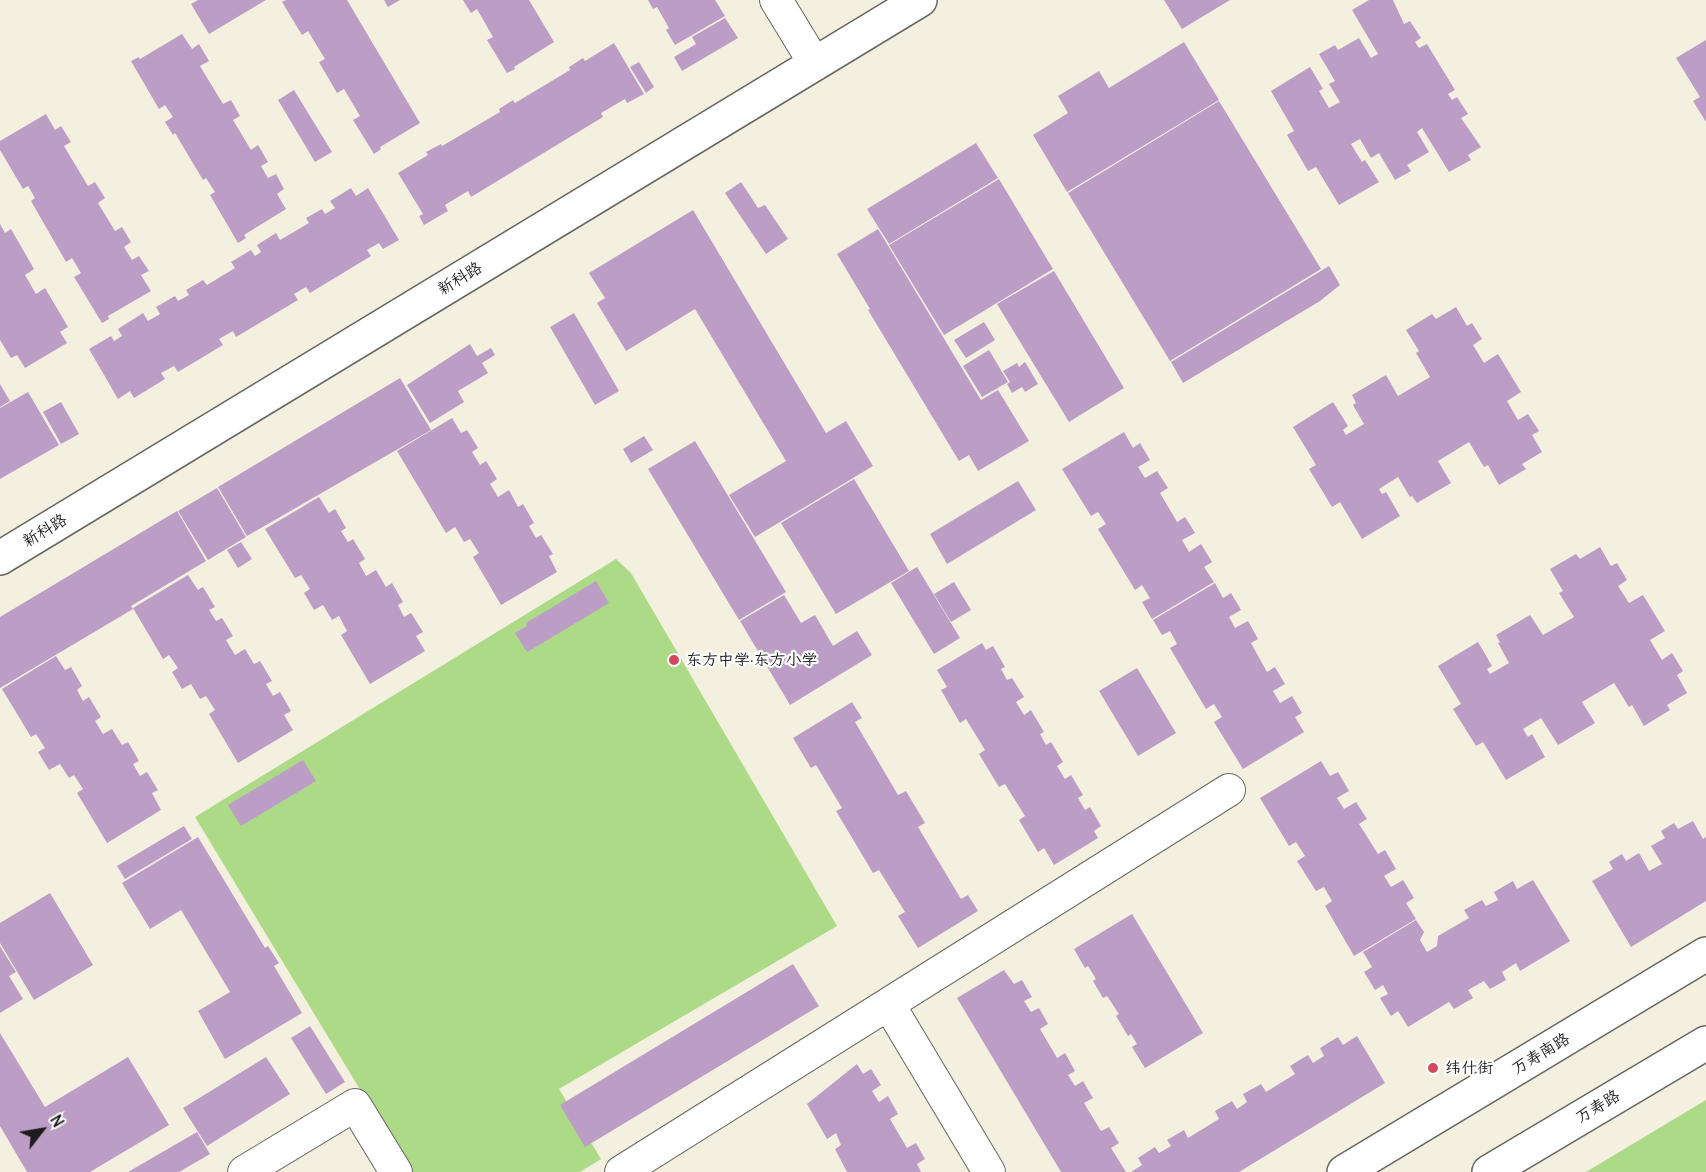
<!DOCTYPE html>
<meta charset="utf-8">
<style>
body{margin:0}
#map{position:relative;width:1706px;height:1172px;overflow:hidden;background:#f4f0df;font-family:Delius,sans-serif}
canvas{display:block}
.north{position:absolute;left:12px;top:1100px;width:60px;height:60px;-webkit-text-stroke:4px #fff;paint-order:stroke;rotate:59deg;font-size:16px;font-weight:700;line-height:24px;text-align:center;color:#1c1c1c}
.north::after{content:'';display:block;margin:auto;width:21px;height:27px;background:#1c1c1c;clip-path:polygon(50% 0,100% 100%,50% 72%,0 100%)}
</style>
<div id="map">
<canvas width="1706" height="1172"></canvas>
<div class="north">N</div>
</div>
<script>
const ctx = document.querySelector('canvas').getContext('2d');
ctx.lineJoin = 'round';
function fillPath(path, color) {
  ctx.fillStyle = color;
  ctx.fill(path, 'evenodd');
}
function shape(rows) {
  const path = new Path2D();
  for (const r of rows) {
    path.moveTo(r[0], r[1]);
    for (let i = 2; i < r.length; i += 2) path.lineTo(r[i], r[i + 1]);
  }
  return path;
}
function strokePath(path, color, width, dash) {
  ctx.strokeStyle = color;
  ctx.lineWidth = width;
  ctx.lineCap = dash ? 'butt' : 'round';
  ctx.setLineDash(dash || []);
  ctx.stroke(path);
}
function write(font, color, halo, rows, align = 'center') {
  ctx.font = font + ' Delius,"LXGW WenKai TC",sans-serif';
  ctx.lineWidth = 4.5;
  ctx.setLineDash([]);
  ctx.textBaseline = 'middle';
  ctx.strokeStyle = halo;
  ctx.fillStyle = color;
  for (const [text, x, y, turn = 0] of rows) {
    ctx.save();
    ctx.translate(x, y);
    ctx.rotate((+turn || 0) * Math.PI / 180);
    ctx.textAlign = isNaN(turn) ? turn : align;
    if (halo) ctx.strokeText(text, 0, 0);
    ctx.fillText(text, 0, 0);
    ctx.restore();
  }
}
fillPath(shape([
 [616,559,631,573,837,926,559,1089,601,1159,580,1172,410,1172,195,817],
 [1706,1100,1706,1172,1586,1172]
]), '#acda87');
fillPath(shape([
 [198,0,266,0,209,34,191,4],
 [286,0,347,0,420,123,380,147,381,149,374,154,353,120,360,116,344,89,337,93,319,62,325,59,308,31,302,35,282,2],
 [384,0,400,0,388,7],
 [463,0,529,0,554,42,514,67,515,69,507,73,487,40,493,37,477,9,471,13],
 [648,0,715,0,725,16,675,45,666,30,669,28,657,7,653,9],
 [1164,0,1230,0,1182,29],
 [1369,0,1393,0,1404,24,1410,21,1421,38,1415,42,1419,48,1427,44,1455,90,1448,94,1452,100,1457,97,1468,114,1461,118,1481,147,1468,155,1471,160,1449,172,1422,128,1417,132,1429,152,1407,165,1411,171,1395,180,1379,153,1371,158,1360,139,1351,144,1362,162,1365,160,1379,182,1339,205,1316,167,1308,171,1287,135,1294,131,1271,91,1310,67,1323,89,1319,91,1329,108,1340,102,1329,84,1335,81,1319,54,1335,45,1338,50,1359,38,1371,58,1378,54,1352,10],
 [725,18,738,38,682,71,674,57,696,44,692,37],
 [182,34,192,49,199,44,209,61,200,66,223,104,231,100,240,116,233,120,251,150,258,145,268,162,261,166,268,178,276,174,284,189,277,194,286,209,244,235,246,238,238,243,210,195,215,192,206,178,203,180,175,133,173,135,165,122,173,117,165,105,159,109,131,61,139,57,140,59],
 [1706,40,1706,122,1693,101,1700,97,1676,58],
 [1184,42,1219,100,1067,192,1033,135,1068,113,1058,96,1099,71,1109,88],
 [614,43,644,94,627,103,625,99,601,113,603,117,471,197,468,191,445,205,448,211,424,225,419,216,423,214,398,173,428,155,426,152,441,144,442,146,500,112,499,109,513,100,515,103,570,70,569,67,583,58,585,61],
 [639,62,654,87,646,93,630,67],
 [294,90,332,152,315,162,278,100],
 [1219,101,1321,269,1170,361,1068,193],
 [46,114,55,130,61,126,71,142,64,146,88,186,95,182,105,198,98,203,115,231,122,227,131,242,124,247,132,260,139,256,149,271,141,275,151,291,108,316,109,319,102,323,74,277,81,273,72,258,66,262,31,201,35,198,28,186,23,189,0,150,0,141],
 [976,143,998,178,889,244,867,209],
 [999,179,1053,269,944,335,889,245],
 [741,182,758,208,765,205,788,239,766,254,725,193],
 [351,188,356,196,368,188,399,240,383,249,379,243,367,250,371,256,310,293,306,287,294,294,298,300,236,337,233,331,219,339,223,345,178,372,174,366,161,373,165,379,134,398,130,391,118,399,89,349,111,336,114,341,122,336,118,329,143,313,148,321,160,314,156,307,175,296,178,301,189,295,186,290,203,280,207,285,235,268,231,262,251,250,255,256,261,252,257,245,276,233,280,240,309,223,306,218,322,209,325,214,335,208,330,201],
 [693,210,826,433,846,421,873,466,755,537,729,495,786,461,695,309,626,351,597,303,605,298,589,273],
 [0,224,5,233,11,229,34,269,25,275,36,294,45,288,68,327,60,332,67,343,25,368,17,355,11,358,0,340],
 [878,229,981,400,998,390,1029,441,978,471,969,455,959,461,868,310,870,309,837,254],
 [1329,266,1340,285,1320,301,1183,383,1171,362],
 [1054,271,1124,388,1069,422,997,304],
 [1456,307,1467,326,1472,323,1482,339,1473,345,1484,363,1498,354,1521,392,1507,401,1518,420,1528,414,1539,431,1532,435,1542,452,1522,464,1526,469,1499,485,1488,465,1484,467,1469,442,1438,461,1451,483,1417,503,1412,496,1410,497,1398,477,1379,489,1382,494,1386,492,1400,516,1362,539,1340,502,1332,507,1309,469,1316,465,1293,427,1333,402,1348,426,1343,430,1346,435,1364,424,1353,405,1356,403,1352,395,1386,375,1398,396,1430,377,1416,353,1419,351,1406,330,1432,314,1436,319],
 [574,313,619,391,595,405,550,327],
 [984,322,995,340,966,358,954,340],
 [470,344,477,356,491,348,495,355,482,363,488,373,458,391,464,402,430,423,407,385],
 [989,350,1008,382,982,397,963,366],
 [1025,362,1038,384,1025,392,1022,387,1012,393,1007,384,1010,382,1003,371,1017,363,1019,367],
 [400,378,431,430,247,536,218,487],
 [0,384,10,401,0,407],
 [28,392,59,445,0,479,0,408],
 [61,402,79,434,61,444,43,412],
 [452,418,461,433,467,430,478,448,472,452,480,465,486,461,497,479,490,484,498,497,509,490,518,507,523,504,534,523,529,526,536,538,541,535,553,554,549,556,557,572,501,605,473,557,479,553,470,539,464,542,455,527,446,533,397,451],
 [1124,432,1133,448,1140,443,1150,460,1138,467,1145,478,1157,471,1168,488,1160,493,1177,522,1185,517,1195,533,1182,540,1189,552,1201,544,1212,562,1204,567,1214,582,1152,619,1142,602,1150,598,1142,585,1135,590,1098,529,1106,524,1098,512,1091,516,1062,469],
 [644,436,653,450,631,463,623,449],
 [695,441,786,592,739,620,648,469],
 [854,479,909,571,836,614,781,523],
 [1018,481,1036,510,947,564,930,534],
 [217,488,246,537,208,560,178,511],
 [319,497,329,513,335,509,346,528,341,531,348,542,353,539,365,559,359,563,366,576,376,570,386,587,392,583,403,602,398,605,404,617,411,613,423,632,416,636,425,651,370,684,341,635,347,631,339,616,332,620,323,605,314,610,304,593,310,589,301,575,295,578,265,529],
 [177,511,206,561,131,606,133,609,0,688,0,617],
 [241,542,252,559,238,568,227,550],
 [1600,547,1611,566,1617,563,1627,580,1618,586,1629,603,1643,595,1665,631,1650,640,1662,660,1672,653,1683,671,1677,675,1687,693,1667,705,1670,710,1644,726,1632,705,1629,707,1614,683,1582,702,1595,723,1558,745,1541,718,1523,729,1528,737,1532,734,1545,757,1506,780,1483,742,1476,746,1453,709,1461,704,1438,666,1478,642,1492,666,1487,669,1490,674,1509,663,1498,643,1500,642,1496,635,1530,615,1543,635,1574,617,1559,593,1563,591,1550,569,1576,554,1580,559],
 [917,567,960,638,934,654,891,583],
 [188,575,198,590,203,587,215,607,209,610,216,621,222,618,233,636,226,640,235,655,245,649,254,664,260,661,272,681,266,684,273,696,280,692,291,711,284,715,293,730,238,763,209,714,215,710,206,696,200,699,191,684,182,689,172,672,178,668,169,655,163,659,133,608],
 [596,581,609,603,527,652,515,633,527,626,526,623],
 [954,582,971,610,951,622,934,594],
 [1215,583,1223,598,1231,593,1241,610,1229,617,1235,628,1248,621,1258,639,1251,643,1267,672,1275,667,1285,684,1273,691,1280,703,1292,696,1302,713,1295,717,1304,732,1243,769,1214,722,1222,717,1214,704,1206,709,1170,648,1177,644,1170,631,1162,635,1153,620],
 [784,595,801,623,815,615,833,646,857,631,872,655,790,705,740,621],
 [982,643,986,650,993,646,1005,667,1001,669,1007,680,1012,678,1024,697,1016,702,1024,715,1031,710,1044,732,1040,734,1046,745,1051,742,1063,762,1057,766,1065,779,1071,775,1083,795,1078,798,1085,810,1090,807,1101,826,1094,831,1098,838,1054,865,1044,848,1038,852,1019,820,1025,816,1005,784,999,787,979,754,985,750,966,719,960,723,941,690,947,687,937,670],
 [56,656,65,670,71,667,82,686,77,690,83,701,89,697,101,717,95,721,103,734,112,729,122,745,128,742,139,761,133,764,140,776,147,772,158,790,152,793,161,810,107,843,77,793,83,789,74,775,69,778,60,764,49,770,38,752,45,748,36,734,31,737,2,689],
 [1137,668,1176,733,1138,756,1099,691],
 [852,702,862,718,855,722,898,795,906,791,925,823,918,827,961,899,968,895,978,911,918,948,898,916,905,912,879,870,873,873,836,811,842,808,816,765,811,768,793,738],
 [303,760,316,781,241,826,228,805],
 [1321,761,1330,776,1338,772,1349,791,1337,798,1344,809,1356,802,1367,819,1359,824,1378,854,1385,850,1396,869,1384,876,1391,887,1403,880,1414,898,1406,903,1416,919,1354,956,1325,906,1332,901,1324,887,1316,891,1297,861,1305,856,1296,842,1289,846,1260,798],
 [1693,821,1703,839,1706,837,1706,901,1631,947,1592,881,1613,869,1609,862,1622,854,1626,861,1639,853,1649,871,1662,864,1651,846,1665,838,1661,831,1674,823,1678,829],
 [184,826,192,839,125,879,117,866],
 [198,837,265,948,268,946,279,963,274,966,302,1013,225,1059,198,1011,230,992,181,910,150,929,122,883],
 [1533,880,1570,941,1520,971,1516,963,1502,972,1506,980,1490,989,1484,981,1468,990,1473,998,1454,1009,1449,1002,1408,1027,1398,1011,1391,1016,1380,998,1388,994,1383,985,1375,990,1364,972,1372,967,1363,952,1416,920,1424,932,1420,940,1427,952,1437,946,1438,936,1469,918,1464,910,1482,900,1486,906,1498,900,1494,892,1513,881,1517,889],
 [50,893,93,965,34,1000,0,943,0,923],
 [1132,914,1203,1033,1145,1068,1132,1047,1137,1044,1131,1034,1128,1036,1116,1016,1119,1014,1107,996,1103,998,1093,981,1096,979,1088,966,1085,968,1074,949],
 [0,946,16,972,9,976,23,999,0,1013],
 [793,964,819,1006,585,1147,560,1105],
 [1004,970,1014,984,1022,980,1032,997,1024,1001,1031,1012,1039,1008,1048,1024,1040,1029,1057,1058,1065,1053,1075,1071,1068,1075,1075,1086,1083,1081,1093,1098,1084,1103,1101,1131,1109,1127,1119,1143,1111,1148,1126,1172,1061,1172,957,998],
 [310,1026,345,1082,326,1094,291,1038],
 [0,1033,45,1107,128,1057,169,1125,90,1172,27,1172,0,1126],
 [1357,1036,1385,1083,1239,1172,1131,1172,1142,1165,1138,1158,1155,1147,1159,1153,1171,1146,1167,1140,1184,1130,1188,1138,1219,1119,1215,1111,1232,1101,1237,1109,1247,1102,1243,1094,1261,1084,1266,1092,1295,1074,1290,1066,1308,1055,1313,1063,1324,1056,1320,1048,1338,1037,1343,1045],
 [266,1057,290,1094,207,1146,183,1108],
 [857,1064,863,1074,871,1069,881,1085,872,1091,879,1102,888,1096,898,1114,890,1119,907,1148,916,1143,925,1159,917,1164,921,1172,847,1172,835,1149,841,1145,836,1133,827,1139,807,1104],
 [197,1132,210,1154,179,1172,128,1172]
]), '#bc9dc6');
const minor = shape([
 [776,0,815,64],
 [889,1005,989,1172],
 [244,1172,355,1105,396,1172],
 [621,1172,1229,790]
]);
const tertiary = shape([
 [0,558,920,0]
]);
const secondary = shape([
 [1344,1172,1706,954]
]);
const primary = shape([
 [1489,1172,1706,1043]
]);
strokePath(minor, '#686660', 34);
strokePath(tertiary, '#686660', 36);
strokePath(secondary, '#686660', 36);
strokePath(primary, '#686660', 36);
strokePath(minor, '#fff', 32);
strokePath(tertiary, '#fff', 33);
strokePath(secondary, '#fff', 33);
strokePath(primary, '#fff', 33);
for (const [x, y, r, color] of [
 [674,660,6,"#d1495b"],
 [1433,1068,6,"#d1495b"]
]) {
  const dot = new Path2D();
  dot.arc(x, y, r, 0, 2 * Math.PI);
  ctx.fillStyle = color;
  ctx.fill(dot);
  strokePath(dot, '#fff', 2);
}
write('16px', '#1c1c1c', '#fff', [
 ["新科路",460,279,-31],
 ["新科路",45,531,-31],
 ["万寿南路",1541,1054,-31],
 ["万寿路",1598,1107,-31]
]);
write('16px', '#1c1c1c', '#fff', [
 ["东方中学·东方小学",686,660],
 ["纬什街",1445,1068]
], 'left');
</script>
